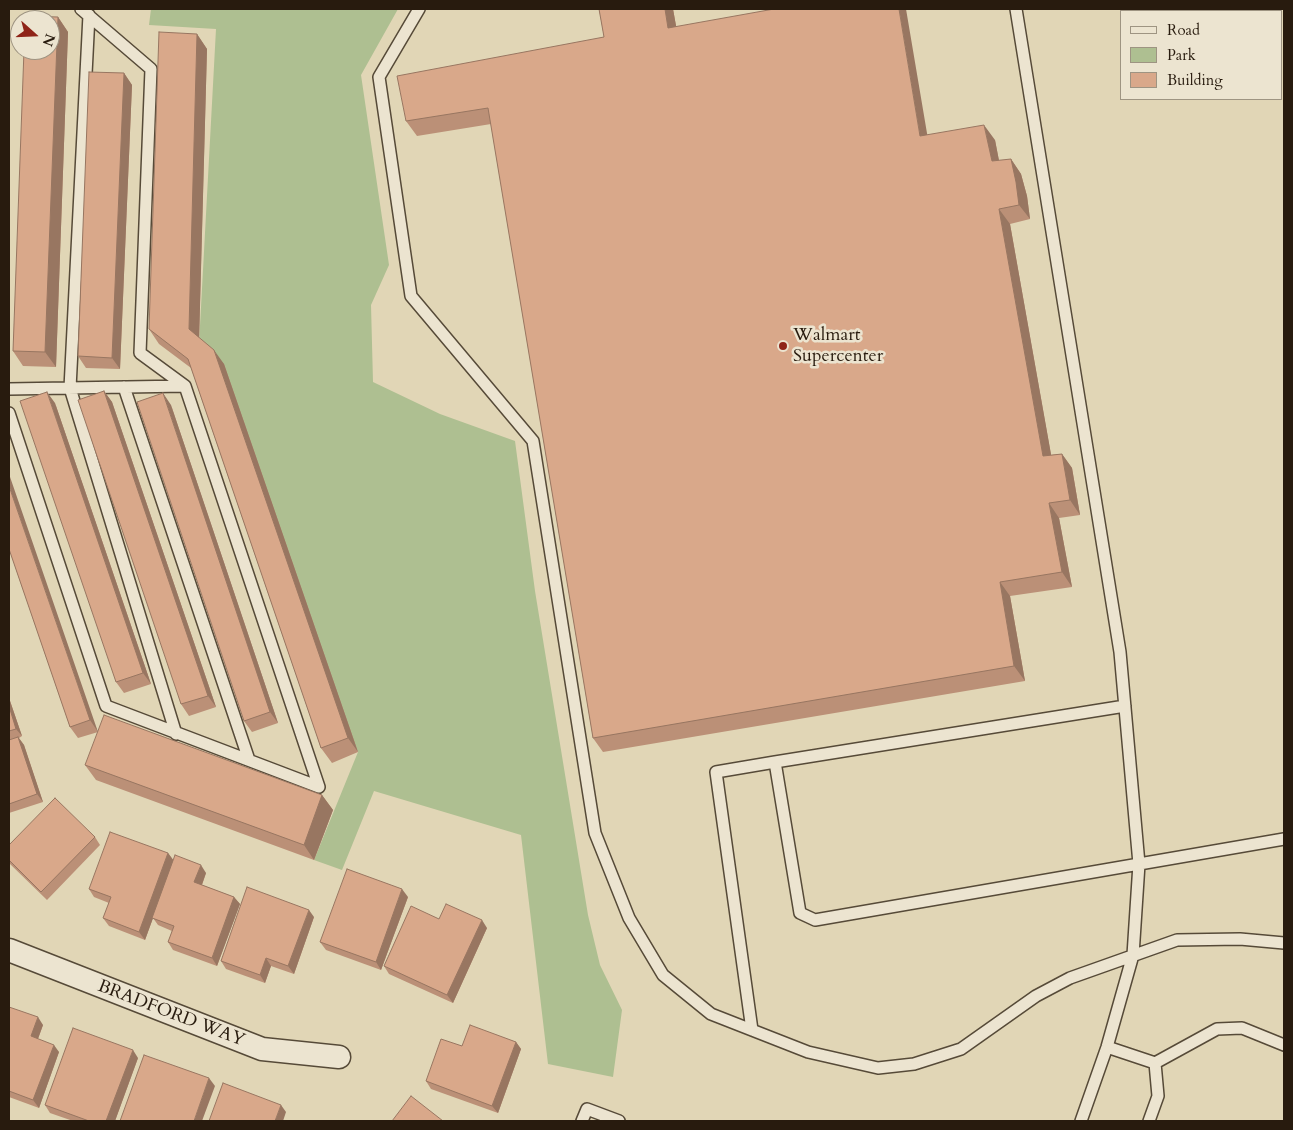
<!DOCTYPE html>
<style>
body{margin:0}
#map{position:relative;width:1293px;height:1130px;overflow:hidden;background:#e1d6b6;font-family:Cardo,serif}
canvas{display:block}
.frame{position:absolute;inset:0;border:10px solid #281b0e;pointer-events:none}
.legend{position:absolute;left:1120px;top:10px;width:162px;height:90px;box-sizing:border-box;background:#ece4d0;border:1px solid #9e9482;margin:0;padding:6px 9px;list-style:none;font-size:15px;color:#281b0e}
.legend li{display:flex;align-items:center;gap:10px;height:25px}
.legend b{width:25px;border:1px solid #9e9482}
.north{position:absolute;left:10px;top:10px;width:50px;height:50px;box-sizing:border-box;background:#ece4d0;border:1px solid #9e9482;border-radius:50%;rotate:110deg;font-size:14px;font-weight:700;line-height:20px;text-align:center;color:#281b0e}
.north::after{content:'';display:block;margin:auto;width:18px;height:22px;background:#8f2418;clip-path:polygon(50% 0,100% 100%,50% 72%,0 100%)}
</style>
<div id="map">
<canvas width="1293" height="1130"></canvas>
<div class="frame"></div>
<ul class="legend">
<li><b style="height:6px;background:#ece4d0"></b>Road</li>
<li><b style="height:14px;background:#aebf91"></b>Park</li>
<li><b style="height:14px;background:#d9a88a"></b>Building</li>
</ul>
<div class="north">N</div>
</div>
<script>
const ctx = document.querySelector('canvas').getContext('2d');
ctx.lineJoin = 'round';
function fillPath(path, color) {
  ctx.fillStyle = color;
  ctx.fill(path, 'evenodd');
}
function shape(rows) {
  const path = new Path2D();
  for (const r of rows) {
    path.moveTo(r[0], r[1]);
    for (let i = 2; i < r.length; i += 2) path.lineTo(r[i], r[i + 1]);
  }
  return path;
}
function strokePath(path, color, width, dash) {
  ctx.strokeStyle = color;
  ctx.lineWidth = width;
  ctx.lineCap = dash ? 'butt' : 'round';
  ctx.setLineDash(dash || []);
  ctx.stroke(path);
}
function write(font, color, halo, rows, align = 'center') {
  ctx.font = font + ' Cardo,serif';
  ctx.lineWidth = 5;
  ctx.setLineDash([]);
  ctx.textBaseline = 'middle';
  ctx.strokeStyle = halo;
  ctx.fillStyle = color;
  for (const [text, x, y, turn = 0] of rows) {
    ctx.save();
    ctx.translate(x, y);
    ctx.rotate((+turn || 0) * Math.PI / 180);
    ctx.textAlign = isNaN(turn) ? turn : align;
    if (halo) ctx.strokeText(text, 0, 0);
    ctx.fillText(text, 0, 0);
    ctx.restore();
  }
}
fillPath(shape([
 [151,9,398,9,361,75,389,265,371,305,373,382,440,414,515,441,535,591,588,915,600,965,622,1010,613,1077,548,1064,521,835,374,791,342,870,314,860,358,752,199,344,216,29,149,25]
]), '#aebf91');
const lane = shape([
 [419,9,379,77,411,296,533,441,595,833,629,918,663,975,711,1014,808,1052,878,1068,914,1064,961,1049,1036,996,1070,978,1177,940,1240,939,1284,943],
 [1016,9,1120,652,1139,864,1133,955,1107,1047,1081,1121],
 [89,15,70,388,176,734],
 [124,387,249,760],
 [9,389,185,386],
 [9,413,106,706,319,787,185,386,140,353,151,69,81,9],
 [1125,706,775,762,800,913,815,920,1284,839],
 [752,1030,716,772,775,762],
 [1107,1047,1155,1063,1217,1029,1242,1028,1284,1045],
 [582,1121,587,1109,619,1121],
 [1149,1121,1158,1096,1155,1063]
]);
const street = shape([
 [9,950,262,1049,339,1057]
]);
strokePath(lane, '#564a38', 14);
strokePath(street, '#564a38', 25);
strokePath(lane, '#ece4d0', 11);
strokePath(street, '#ece4d0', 22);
fillPath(shape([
 [599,9,673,9,676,26,927,135,995,140,999,161,1011,159,1021,174,1027,196,1030,219,1010,224,1051,455,1062,454,1072,468,1080,515,1059,518,1072,587,1010,596,1025,681,603,752,593,738,491,124,417,136,406,121,604,37],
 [58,17,68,32,56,367,23,366,13,351],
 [197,34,207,49,199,338,224,364,358,752,332,763,321,748,191,368,159,344,149,329],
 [124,73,132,85,120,369,86,368,78,356],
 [104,391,112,402,216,707,189,716,181,704],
 [55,403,151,684,124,693,116,682],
 [171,405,278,723,252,732,244,721],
 [9,549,98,732,78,738,70,727],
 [9,698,22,736,19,738,24,745,43,802,9,813],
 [85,765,322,795,333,810,314,860,96,780],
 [95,837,100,845,47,900,9,863,9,845],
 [168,853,173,860,206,873,202,885,234,897,240,904,217,966,173,950,168,942,172,931,158,925,153,918,145,940,109,926,103,918,109,903,94,897,89,889],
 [408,897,381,970,326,950,320,942],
 [314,917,294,974,271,966,265,983,226,969,221,961],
 [439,919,487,928,453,1003,389,974,384,966],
 [9,1007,43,1025,38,1039,59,1052,39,1108,9,1097],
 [516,1042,521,1049,498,1113,431,1089,426,1081,462,1046],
 [138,1058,115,1121,73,1121,50,1113,45,1105]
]), '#bb9077');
fillPath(shape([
 [665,9,673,9,679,42,668,28],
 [899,9,906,9,930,151,920,136],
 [58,17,68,32,56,367,45,352],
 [197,34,207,49,199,344,189,329],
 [124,73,132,85,120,369,112,358],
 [984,125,995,140,1002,176,992,161],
 [1011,159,1021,174,1027,196,1030,219,1019,205],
 [999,209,1010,224,1054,471,1043,456],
 [214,350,224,364,358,752,348,738],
 [104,391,112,402,216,707,208,696],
 [47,392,55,403,151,684,143,673],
 [163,393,171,405,278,723,270,712],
 [1062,454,1072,468,1080,515,1070,500],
 [9,474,98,732,90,720,9,486],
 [1049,503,1059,518,1072,587,1062,572],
 [1000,582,1010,596,1025,681,1014,666],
 [9,698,22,736,16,729,9,706],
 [18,737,24,745,43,802,37,794],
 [322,795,333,810,314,860,304,845],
 [168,853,174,861,145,940,139,932],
 [201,865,206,873,200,890,194,882],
 [402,889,408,897,381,970,376,962],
 [234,897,240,904,217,966,212,958],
 [309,910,314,917,294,974,288,966],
 [482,920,487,928,453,1003,447,995],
 [266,958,271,966,265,983,260,975],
 [38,1017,43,1025,36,1044,31,1036],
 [516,1042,521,1049,498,1113,492,1106],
 [54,1045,59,1052,39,1108,33,1100],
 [133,1050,138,1058,115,1121,106,1121],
 [209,1078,215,1086,202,1121,194,1121],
 [281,1105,286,1112,283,1121,275,1121]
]), '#987661');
const building = shape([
 [599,9,665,9,668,28,774,9,899,9,920,136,984,125,992,161,1011,159,1016,182,1019,205,999,209,1043,456,1062,454,1070,500,1049,503,1062,572,1000,582,1014,666,593,738,488,108,406,121,397,76,604,37,599,9],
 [25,16,58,17,45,352,13,351,24,50,50,50,50,20,25,20,25,16],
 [159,32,197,34,189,329,214,350,348,738,321,748,188,359,149,329,159,32],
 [89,72,124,73,112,358,78,356,89,72],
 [104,391,208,696,181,704,78,400,104,391],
 [47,392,143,673,116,682,20,401,47,392],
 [163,393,270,712,244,721,137,402,163,393],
 [9,486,90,720,70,727,9,549,9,486],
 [9,706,16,729,9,731,9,706],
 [104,715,322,795,304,845,85,765,104,715],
 [18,737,37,794,9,804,9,740,18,737],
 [55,798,95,837,41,892,9,860,9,845,55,798],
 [110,832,168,853,139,932,103,918,111,897,89,889,110,832],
 [175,855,201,865,194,882,234,897,212,958,168,942,174,926,152,918,175,855],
 [347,869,402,889,376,962,320,942,347,869],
 [247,887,309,910,288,966,266,958,260,975,221,961,247,887],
 [446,904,482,920,447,995,384,966,411,906,439,919,446,904],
 [9,1007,38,1017,31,1036,54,1045,33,1100,9,1091,9,1007],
 [470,1025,516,1042,492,1106,426,1081,441,1039,462,1046,470,1025],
 [73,1028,133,1050,106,1121,89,1121,45,1105,73,1028],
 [144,1055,209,1078,194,1121,120,1121,144,1055],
 [223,1083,281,1105,275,1121,209,1121,223,1083],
 [411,1096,443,1121,392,1121,411,1096]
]);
fillPath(building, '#d9a88a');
strokePath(building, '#987661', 1);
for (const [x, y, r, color] of [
 [783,346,5,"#8f2418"]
]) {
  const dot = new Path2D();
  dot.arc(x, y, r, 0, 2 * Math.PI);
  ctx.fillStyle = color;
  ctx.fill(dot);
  strokePath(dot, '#ece4d0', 2);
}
write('18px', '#281b0e', '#ece4d0', [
 ["Walmart",793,336],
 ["Supercenter",793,357]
], 'left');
write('18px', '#281b0e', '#ece4d0', [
 ["BRADFORD WAY",171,1014,21]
]);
</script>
